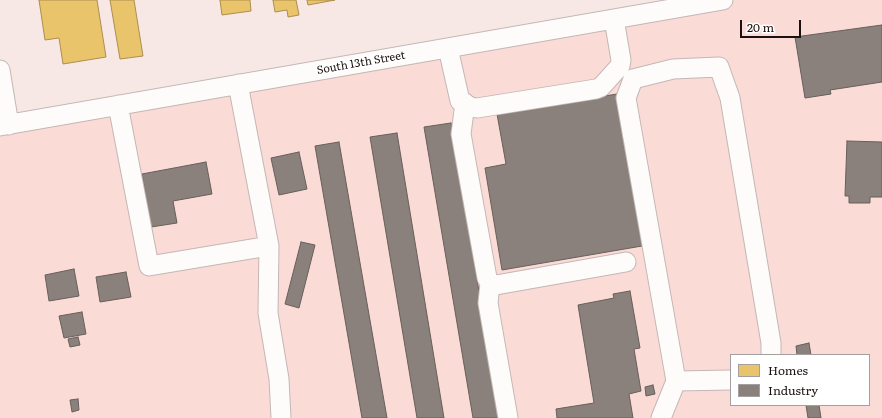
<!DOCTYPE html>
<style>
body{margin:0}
#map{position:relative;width:882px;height:418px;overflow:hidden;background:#f7e8e5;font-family:Literata,serif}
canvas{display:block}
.legend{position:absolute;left:730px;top:354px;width:140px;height:52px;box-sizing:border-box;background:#fff;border:1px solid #a4a09f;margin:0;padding:5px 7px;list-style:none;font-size:12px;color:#1c110f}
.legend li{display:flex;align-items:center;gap:8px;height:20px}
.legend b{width:20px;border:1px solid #a4a09f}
.scale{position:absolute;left:740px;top:20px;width:61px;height:18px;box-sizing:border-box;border:2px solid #1c110f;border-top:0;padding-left:5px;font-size:12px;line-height:14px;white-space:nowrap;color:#1c110f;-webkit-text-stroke:3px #fff;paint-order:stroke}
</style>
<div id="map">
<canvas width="882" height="418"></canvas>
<ul class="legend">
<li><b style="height:11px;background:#e9c46a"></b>Homes</li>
<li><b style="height:11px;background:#8a817c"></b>Industry</li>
</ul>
<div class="scale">20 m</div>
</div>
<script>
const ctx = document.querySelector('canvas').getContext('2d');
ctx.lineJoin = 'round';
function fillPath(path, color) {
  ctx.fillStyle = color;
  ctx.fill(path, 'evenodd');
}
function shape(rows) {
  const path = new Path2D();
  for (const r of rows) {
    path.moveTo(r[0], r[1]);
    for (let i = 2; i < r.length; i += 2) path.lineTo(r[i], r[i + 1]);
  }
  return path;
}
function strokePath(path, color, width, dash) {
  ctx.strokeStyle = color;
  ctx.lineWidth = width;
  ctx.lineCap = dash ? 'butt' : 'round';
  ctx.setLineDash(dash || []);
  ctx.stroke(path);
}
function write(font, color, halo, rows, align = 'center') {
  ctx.font = font + ' Literata,serif';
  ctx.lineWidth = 4;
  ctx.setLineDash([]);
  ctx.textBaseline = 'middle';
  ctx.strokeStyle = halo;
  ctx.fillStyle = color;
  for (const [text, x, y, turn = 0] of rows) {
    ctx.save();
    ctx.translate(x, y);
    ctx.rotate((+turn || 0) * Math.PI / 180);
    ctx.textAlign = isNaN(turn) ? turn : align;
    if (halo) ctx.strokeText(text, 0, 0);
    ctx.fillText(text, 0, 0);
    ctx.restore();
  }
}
fillPath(shape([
 [723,0,882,0,882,418,0,418,0,126],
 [731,355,869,355,869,405,731,405]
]), '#fadbd6');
const homes = shape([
 [39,0,97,0,106,57,63,64,59,38,45,40,39,0],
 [110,0,134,0,143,56,120,59,110,0],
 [220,0,250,0,251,11,222,15,220,0],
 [273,0,296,0,299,15,288,17,287,10,275,12,273,0],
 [307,0,335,0,308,5,307,0]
]);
fillPath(homes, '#e9c46a');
strokePath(homes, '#ac8e4f', 1);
const industry = shape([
 [882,25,882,82,830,90,831,94,805,98,795,37,882,25],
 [617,94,642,246,502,270,485,168,506,164,497,114,617,94],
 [451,123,500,418,473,418,424,127,451,123],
 [397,133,444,418,417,418,370,137,397,133],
 [847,141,882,142,882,197,870,197,870,203,849,203,849,196,845,196,847,141],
 [339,142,387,418,362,418,315,146,339,142],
 [299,152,307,189,279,195,271,158,299,152],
 [206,162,212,194,173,201,177,223,151,227,142,174,206,162],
 [301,242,315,245,299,308,285,304,301,242],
 [74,269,79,296,49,301,45,275,74,269],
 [126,272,131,297,100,302,96,277,126,272],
 [630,291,640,348,634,349,641,391,629,394,633,418,557,418,556,409,594,403,578,305,614,298,613,294,630,291],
 [82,312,86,334,64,338,59,316,82,312],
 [78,337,80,345,70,347,68,339,78,337],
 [809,343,811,355,797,355,796,346,809,343],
 [653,385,655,394,646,396,645,387,653,385],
 [78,399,79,410,72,412,70,400,78,399],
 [806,405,819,405,821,418,808,418,806,405]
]);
fillPath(industry, '#8a817c');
strokePath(industry, '#695f5b', 1);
const minor = shape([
 [448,48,460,101,471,107,477,108,596,89,601,87,620,66,621,60,614,19],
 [0,70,9,125],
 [465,103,461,134,487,278,490,283,496,285,626,262],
 [118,105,149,266,269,246,238,84],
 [0,126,723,0],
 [269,246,268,313,279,379,281,418],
 [490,283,488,303,508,418],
 [676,381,731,380],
 [661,418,676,381,626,98,633,79,673,69,719,67,730,98,771,343,771,355]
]);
strokePath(minor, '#c4b7b5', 21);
strokePath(minor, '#fefcfb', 19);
write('11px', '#1c110f', '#fff', [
 ["South 13th Street",361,63,-10]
]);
</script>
